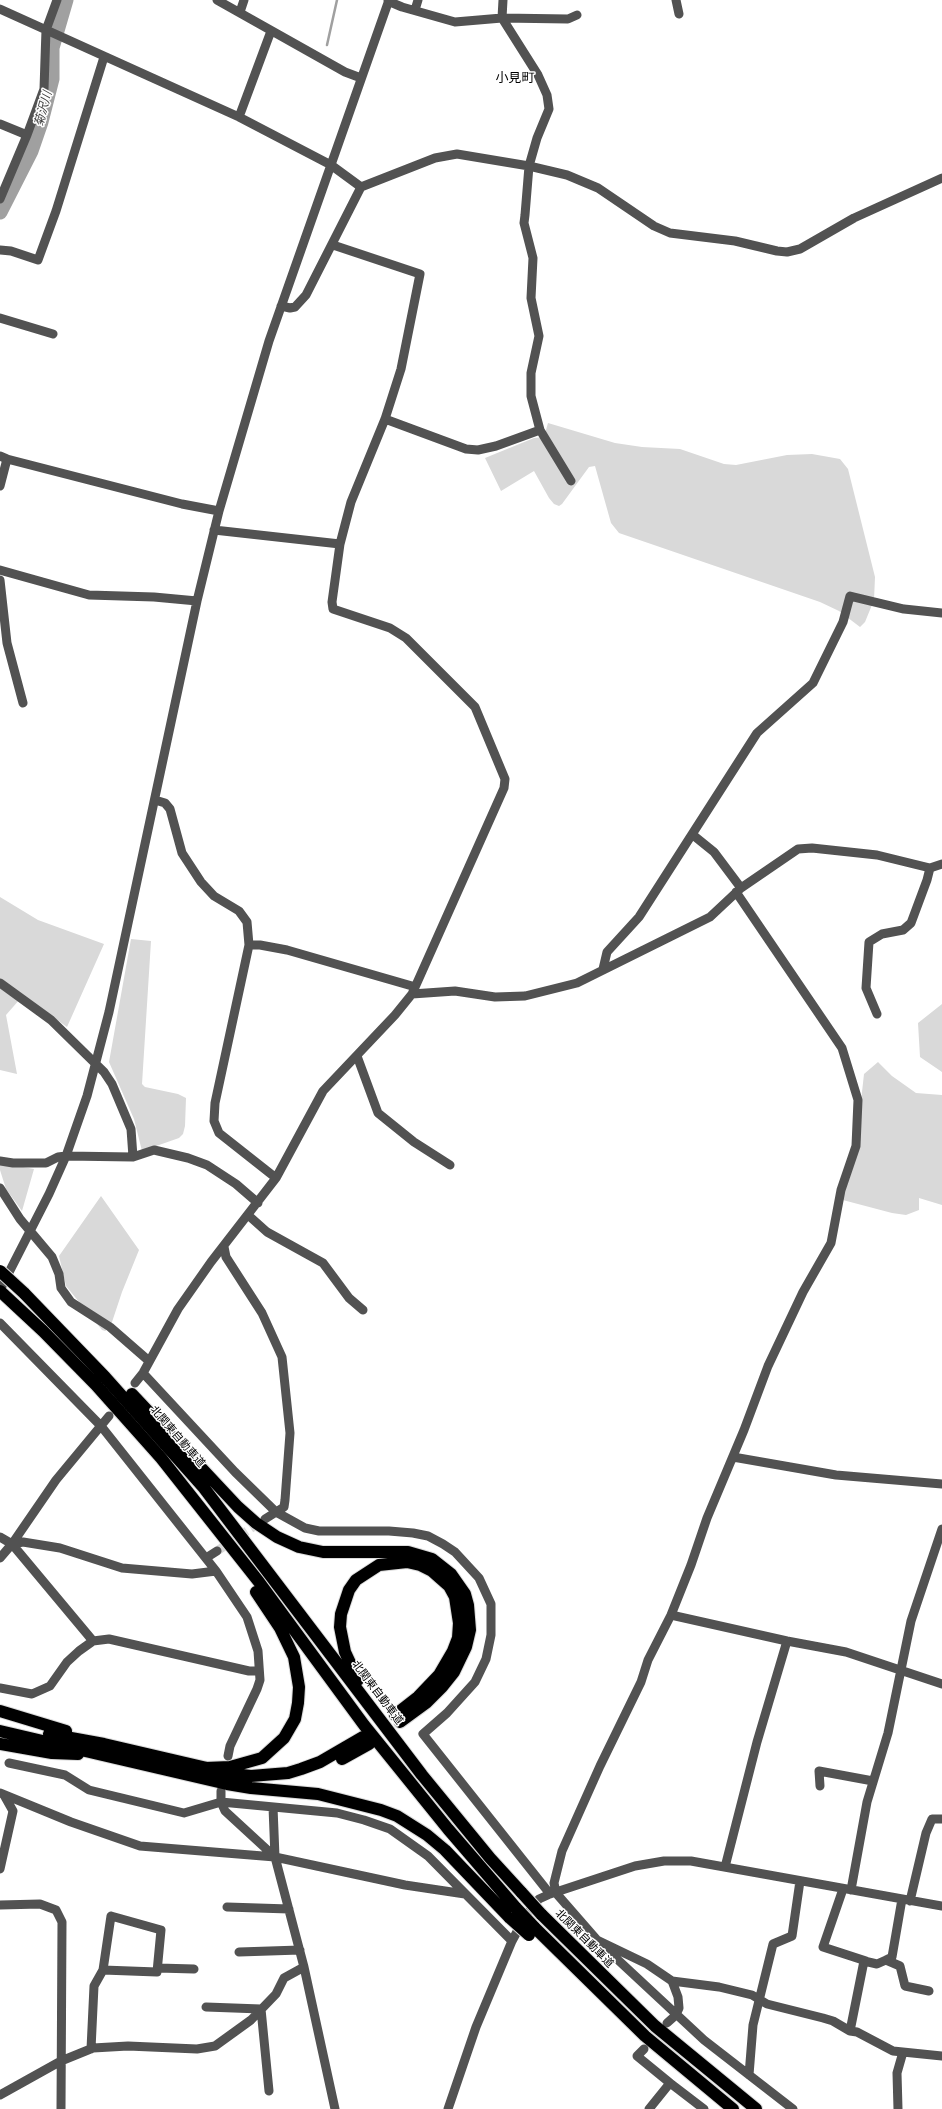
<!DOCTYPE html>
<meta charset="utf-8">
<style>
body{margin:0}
canvas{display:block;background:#fff}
</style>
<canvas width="942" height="2109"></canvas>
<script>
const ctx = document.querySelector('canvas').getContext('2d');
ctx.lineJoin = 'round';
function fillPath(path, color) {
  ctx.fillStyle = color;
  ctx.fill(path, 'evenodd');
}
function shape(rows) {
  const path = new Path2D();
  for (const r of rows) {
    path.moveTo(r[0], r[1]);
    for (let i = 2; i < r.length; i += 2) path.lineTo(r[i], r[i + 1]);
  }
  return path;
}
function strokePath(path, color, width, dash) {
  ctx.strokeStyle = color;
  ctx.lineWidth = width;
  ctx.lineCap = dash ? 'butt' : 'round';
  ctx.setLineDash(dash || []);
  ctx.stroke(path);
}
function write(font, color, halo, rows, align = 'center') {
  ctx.font = font + ' Poppins,"Noto Sans JP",sans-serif';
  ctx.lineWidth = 3;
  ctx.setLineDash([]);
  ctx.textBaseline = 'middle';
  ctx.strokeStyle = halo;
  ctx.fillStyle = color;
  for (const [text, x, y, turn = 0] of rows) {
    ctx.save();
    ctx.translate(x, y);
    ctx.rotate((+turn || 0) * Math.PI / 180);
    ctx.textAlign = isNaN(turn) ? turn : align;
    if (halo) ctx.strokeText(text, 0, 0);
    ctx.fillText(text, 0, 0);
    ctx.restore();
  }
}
fillPath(shape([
 [548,423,615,443,642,447,680,449,724,464,736,465,787,455,812,454,840,459,848,469,875,577,874,600,865,622,860,627,839,611,820,602,619,533,611,523,595,466,589,467,562,504,559,506,554,504,549,498,534,471,501,491,485,458,534,438,544,437],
 [0,897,38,920,104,944,67,1027,30,1000,20,999,6,1015,17,1074,0,1070],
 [131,939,151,941,142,1084,145,1087,178,1094,186,1098,185,1126,183,1134,179,1138,142,1151,134,1119,109,1062],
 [942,1004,942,1072,920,1057,918,1023],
 [878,1062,892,1076,916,1093,942,1095,942,1205,919,1198,919,1210,906,1215,892,1213,839,1199,856,1146,864,1074],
 [0,1163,34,1169,22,1211,6,1189,0,1170],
 [101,1196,139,1250,122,1292,110,1328,105,1331,102,1330,66,1286,59,1256]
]), '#d9d9d9');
strokePath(shape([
 [327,45,337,0]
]), '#a0a0a0', 2.5);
strokePath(shape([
 [0,212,31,151,41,122,52,79,52,48,66,0]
]), '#a0a0a0', 15);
strokePath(shape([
 [217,1551,262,1521]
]), '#d9d9d9', 9, [9, 4.5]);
strokePath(shape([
 [363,1737,395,1715],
 [369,1744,400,1722]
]), '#d9d9d9', 12, [12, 6]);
const highway = shape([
 [0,1291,43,1331,96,1385,161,1458,259,1582,364,1725,448,1829,516,1908],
 [24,1293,105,1377,204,1488,422,1775,490,1858,522,1893],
 [132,1394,238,1507,256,1523,277,1537,299,1547,323,1552,408,1552,432,1559,451,1574,465,1594,468,1605,470,1630,466,1647,454,1672,442,1687,426,1703,400,1722],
 [358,1680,345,1652,340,1627,341,1614,349,1590,356,1580,379,1565,407,1562,420,1565,432,1571,449,1586,455,1597,459,1623,458,1638,453,1651,439,1675,418,1697,395,1715],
 [0,1711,66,1731],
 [0,1731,227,1784,251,1788,318,1794,381,1810,397,1816,427,1835,445,1850,510,1918],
 [49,1734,104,1744,233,1774,251,1776,288,1773,301,1769,320,1762,363,1737],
 [0,1744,52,1753,78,1754],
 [342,1759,369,1744],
 [205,1768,230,1767,262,1758,284,1738,295,1719,298,1703,299,1687,294,1657,280,1628,256,1592],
 [541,1914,655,2026,756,2109],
 [534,1927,645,2036,733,2109]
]);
strokePath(highway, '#dbdbdb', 14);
strokePath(shape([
 [217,0,345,72,361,78],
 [503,0,502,18,538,75,547,95,549,109,537,138,529,166,525,215,524,223,533,258,531,298,539,336,531,373,531,396,540,430,571,481],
 [676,0,679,14],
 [388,1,402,7,455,22,502,18,568,19,577,15],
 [0,9,239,117,331,165,361,187],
 [415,10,418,0],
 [240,12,244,0],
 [239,117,271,31],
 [0,124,27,135],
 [0,199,27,135,44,89,46,30,57,0],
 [0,250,11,251,38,260,56,211,104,57],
 [281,306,290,308,295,307,306,295,361,187,435,158,457,154,529,166,567,175,598,188,654,226,670,233,735,241,777,251,787,252,800,249,854,218,942,178],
 [0,318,53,334],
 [385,419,466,449,478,450,496,446,540,430],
 [0,456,7,459,182,504,219,511],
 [0,486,7,459],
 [214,530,340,544],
 [0,570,89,595,154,597,197,601],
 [0,580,7,643,23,703],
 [155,800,165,803,170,809,182,853,201,882,214,896,239,911,247,922,249,945,215,1103,214,1121,219,1133,276,1178],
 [693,835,714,852,741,888],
 [736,892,842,1048,858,1100,856,1146,841,1190,831,1243,803,1292,768,1366,744,1430,707,1518,691,1565,671,1615,648,1660,641,1682,600,1766,562,1851,554,1883,556,1893,597,1940,647,1964,672,1981,719,1987,752,1995,767,2004,823,2018,833,2021,850,2031,857,2032,893,2051,942,2056],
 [249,945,260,945,287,950,412,986,414,989],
 [603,969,607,952,639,917,757,733,813,683,843,622,850,596,904,609,942,613],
 [0,983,51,1020,104,1072,112,1084,131,1129,133,1157],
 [412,994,455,991,495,997,525,996,577,983,710,917,741,888,798,849,812,848,877,855,930,868,942,864],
 [877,1014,866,988,869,942,882,934,903,930,911,923,927,880,930,868],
 [357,1056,378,1113,414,1142,450,1165],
 [0,1161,13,1163,46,1163,58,1157,66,1156,133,1157,154,1150,188,1158,207,1165,236,1184,258,1203],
 [0,1188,20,1219,52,1257,59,1274,61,1288,71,1302,110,1327,149,1361],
 [248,1215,267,1232,323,1263,349,1298,363,1310],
 [224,1247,226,1257,262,1313,282,1357,290,1433,285,1500,284,1507,265,1519],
 [0,1290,49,1194,66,1156,87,1096,109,1012,197,601,219,511,269,341,389,0],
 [0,1323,101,1426,216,1571,247,1617,258,1651,260,1680,257,1689,230,1746,228,1756],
 [143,1373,235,1472,276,1512,305,1528,319,1531,389,1531,413,1533,428,1536,443,1544,455,1552,479,1578,491,1604,491,1635,486,1659,475,1682,447,1713,423,1734,550,1894],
 [135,1383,143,1373,178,1309,211,1262,276,1178,323,1091,395,1015,412,994,504,788,505,779,475,707,406,638,390,628,333,609,332,602,340,544,351,502,385,419,401,369,420,274,333,245],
 [733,1457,836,1475,942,1484],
 [0,1537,12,1544,93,1641],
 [12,1544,23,1542,60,1548,122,1568,192,1574,216,1571],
 [0,1558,12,1544,56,1480,109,1416],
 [206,1558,217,1551],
 [671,1615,787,1641,846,1652,942,1684],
 [0,1688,32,1694,50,1686,67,1662,79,1651,93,1641,109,1639,249,1671,259,1671],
 [9,1763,65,1775,89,1790,184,1813,221,1802,337,1813,364,1820,390,1829,428,1856,512,1941],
 [820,1786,819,1771,873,1781],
 [221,1791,221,1802,225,1811,275,1857],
 [0,1793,71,1822,140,1846,275,1857,405,1885,465,1894],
 [273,1807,275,1857,304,1967,335,2109],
 [725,1867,757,1742,787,1641],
 [0,1869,13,1811,4,1795],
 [843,1889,823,1947,866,1961],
 [851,1890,867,1802,888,1733,911,1621,942,1529],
 [910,1901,926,1833,932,1819,942,1819],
 [0,1905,40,1904,56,1910,62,1922,61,2109],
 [227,1907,289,1909],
 [603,1946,704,2040,793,2109],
 [239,1952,300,1950],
 [886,1960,892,1957,902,1899],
 [158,1968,194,1969],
 [206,2007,261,2009,269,2091],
 [667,2023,676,2015,679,2008,678,1997,672,1981],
 [850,2031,864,1961,877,1964,886,1960,900,1966,905,1986,929,1991],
 [91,2049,94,1986,103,1970,111,1916,161,1930,157,1972,103,1970],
 [644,2049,637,2056,670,2083,649,2109],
 [749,2075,753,2025,773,1944,792,1936,800,1881],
 [670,2083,704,2109],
 [0,2095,61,2061,93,2048,128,2046,197,2049,215,2046,251,2020,276,1994,284,1978,304,1967],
 [448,2109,476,2027,512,1941,526,1915,539,1899,550,1894,635,1866,664,1861,691,1861,942,1906],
 [898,2109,897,2073,903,2052]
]), '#525252', 9);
strokePath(highway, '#000', 12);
const highwayBridge = shape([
 [0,1271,24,1293],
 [522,1893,541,1914],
 [516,1908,534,1927],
 [510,1918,529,1935]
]);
strokePath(highwayBridge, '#dbdbdb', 14, []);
strokePath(highwayBridge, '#000', 12);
write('11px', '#000', '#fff', [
 ["北関東自動車道",177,1437,49],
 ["北関東自動車道",377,1693,53],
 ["北関東自動車道",584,1939,45]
]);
write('italic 12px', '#414141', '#fff', [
 ["菊沢川",44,109,-75]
]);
write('13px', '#000', '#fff', [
 ["小見町",515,79]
]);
</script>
